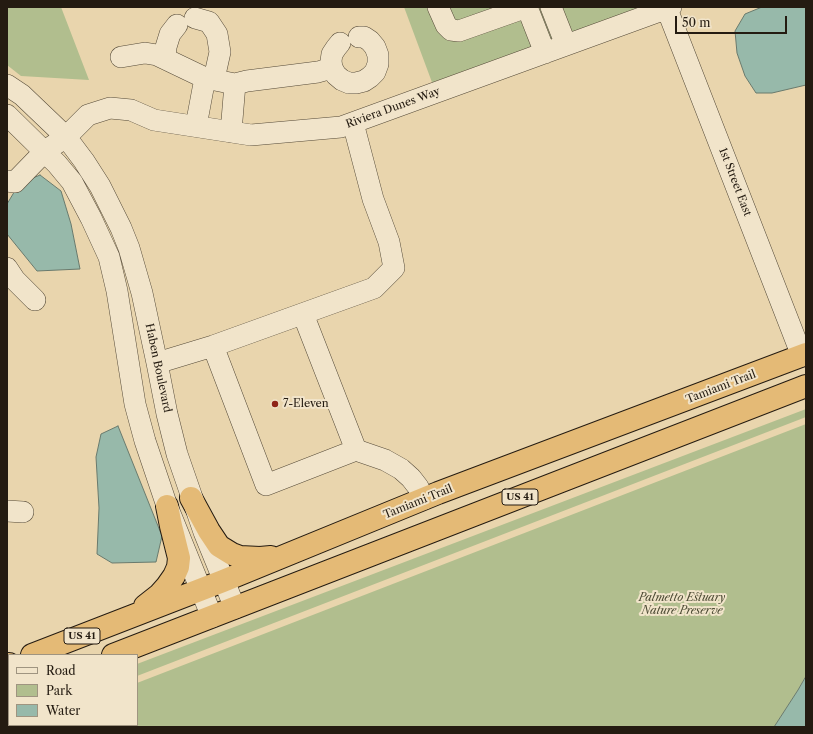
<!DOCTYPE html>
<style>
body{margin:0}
#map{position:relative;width:813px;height:734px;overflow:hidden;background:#e9d5ad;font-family:"Libre Caslon Text",serif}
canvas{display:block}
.frame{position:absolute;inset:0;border:8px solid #241b11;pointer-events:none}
.legend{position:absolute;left:8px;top:654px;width:130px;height:72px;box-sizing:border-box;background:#f1e4ca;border:1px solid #9f9480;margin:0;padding:5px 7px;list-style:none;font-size:12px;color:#241b11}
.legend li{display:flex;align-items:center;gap:8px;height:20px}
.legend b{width:20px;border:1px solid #9f9480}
.scale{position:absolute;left:675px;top:16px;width:112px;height:18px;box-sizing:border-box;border:2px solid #241b11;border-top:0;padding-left:5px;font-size:12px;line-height:14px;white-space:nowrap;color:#241b11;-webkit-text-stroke:3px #f1e4ca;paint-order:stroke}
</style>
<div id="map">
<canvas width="813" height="734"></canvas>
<div class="frame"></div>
<ul class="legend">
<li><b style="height:5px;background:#f1e4ca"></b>Road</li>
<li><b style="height:11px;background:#b1be8e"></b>Park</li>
<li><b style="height:11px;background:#97b9aa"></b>Water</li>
</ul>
<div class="scale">50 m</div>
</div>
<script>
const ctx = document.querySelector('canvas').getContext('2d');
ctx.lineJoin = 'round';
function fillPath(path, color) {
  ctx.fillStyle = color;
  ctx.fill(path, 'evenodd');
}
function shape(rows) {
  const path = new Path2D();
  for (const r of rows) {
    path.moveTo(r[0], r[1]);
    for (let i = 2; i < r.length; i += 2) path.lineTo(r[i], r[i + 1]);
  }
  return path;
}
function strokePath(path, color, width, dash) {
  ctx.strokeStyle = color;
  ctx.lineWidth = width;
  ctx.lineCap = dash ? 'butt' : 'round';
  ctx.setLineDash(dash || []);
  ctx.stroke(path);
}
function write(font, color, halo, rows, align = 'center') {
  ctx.font = font + ' "Libre Caslon Text",serif';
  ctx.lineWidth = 4;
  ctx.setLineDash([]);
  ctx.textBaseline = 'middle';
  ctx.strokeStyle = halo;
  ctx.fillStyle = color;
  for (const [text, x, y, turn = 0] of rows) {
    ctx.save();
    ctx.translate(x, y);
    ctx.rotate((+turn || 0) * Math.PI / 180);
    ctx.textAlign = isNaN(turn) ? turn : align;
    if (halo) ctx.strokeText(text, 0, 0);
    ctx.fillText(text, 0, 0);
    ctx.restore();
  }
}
fillPath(shape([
 [7,7,61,7,89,80,21,76,7,65],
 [404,7,642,7,433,85],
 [806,409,806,417,137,676,137,664],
 [806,424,806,675,798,690,774,727,28,727,33,725,137,725,137,683]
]), '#b1be8e');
const water = shape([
 [762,7,806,7,806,85,772,93,756,93,745,76,737,53,735,31,745,14,762,7],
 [40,175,61,191,71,224,80,269,37,271,7,234,7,204,19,184,40,175],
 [118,426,162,536,156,562,112,563,97,554,99,508,96,457,101,434,118,426],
 [806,676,806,727,774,727,798,690,806,676]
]);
fillPath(water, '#97b9aa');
strokePath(water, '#697a6d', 1);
const minor = shape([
 [438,7,446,25,451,30,459,31,527,7],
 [527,7,545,53],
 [551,7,566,45],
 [667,9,802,356],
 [195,18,209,22,217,34,220,52,214,79],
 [121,57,145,53,157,55,205,78,235,84,247,81,318,72,332,68,336,75,342,80,349,83,356,83,364,81,370,77,375,72,378,64,378,55,375,47,370,41,364,37,359,37],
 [165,59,166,47,170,34,177,25],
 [332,68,331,61,332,54,336,48,340,43],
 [7,85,22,95,66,137,84,161,100,186,121,228,129,248,142,293,157,363,167,414,177,454,204,532,235,608],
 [7,115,57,164,72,182,91,218,109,257,117,291,135,404,145,441,167,506,212,617],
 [196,126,205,78],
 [231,132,235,84],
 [7,181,15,182,45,151,66,137,88,115,110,108,131,110,154,120,251,135,341,127,671,7],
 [7,268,15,280,35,300],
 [303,314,356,450],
 [213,346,266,485,356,450,385,460,401,469,411,478,418,487,424,499],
 [157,363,213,346,374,288,394,268,389,242,373,199,353,123],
 [7,511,23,512]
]);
const highway = shape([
 [191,498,209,531,219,546,232,554,240,557,260,558,271,557],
 [145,606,159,595,167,586,174,576,178,567,179,558,171,526,167,506],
 [32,655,223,581,438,493,806,354],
 [113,655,806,386],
 [7,665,9,664],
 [7,696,9,695]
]);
strokePath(minor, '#554a38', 22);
strokePath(highway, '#241b11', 24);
strokePath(minor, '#f1e4ca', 21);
strokePath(highway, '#e4ba76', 22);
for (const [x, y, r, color] of [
 [275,404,4,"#8f2418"]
]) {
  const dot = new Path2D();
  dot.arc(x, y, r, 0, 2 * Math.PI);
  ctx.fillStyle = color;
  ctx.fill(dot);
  strokePath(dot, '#f1e4ca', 1.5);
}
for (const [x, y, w] of [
 [520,497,36],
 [82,636,36]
]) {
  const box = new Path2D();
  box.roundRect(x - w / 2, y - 8, w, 16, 3);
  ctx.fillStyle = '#f1e4ca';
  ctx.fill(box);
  strokePath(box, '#241b11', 1);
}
write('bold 10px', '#241b11', null, [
 ["US 41",520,497],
 ["US 41",82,636]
]);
write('11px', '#241b11', '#f1e4ca', [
 ["Riviera Dunes Way",393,108,-20],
 ["1st Street East",735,182,69],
 ["Haben Boulevard",158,368,78],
 ["Tamiami Trail",721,387,-21],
 ["Tamiami Trail",418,502,-22]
]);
write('11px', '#241b11', '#f1e4ca', [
 ["7-Eleven",283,404]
], 'left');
write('italic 11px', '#4e4c36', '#f1e4ca', [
 ["Palmetto Estuary",682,598],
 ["Nature Preserve",682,611]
]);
</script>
